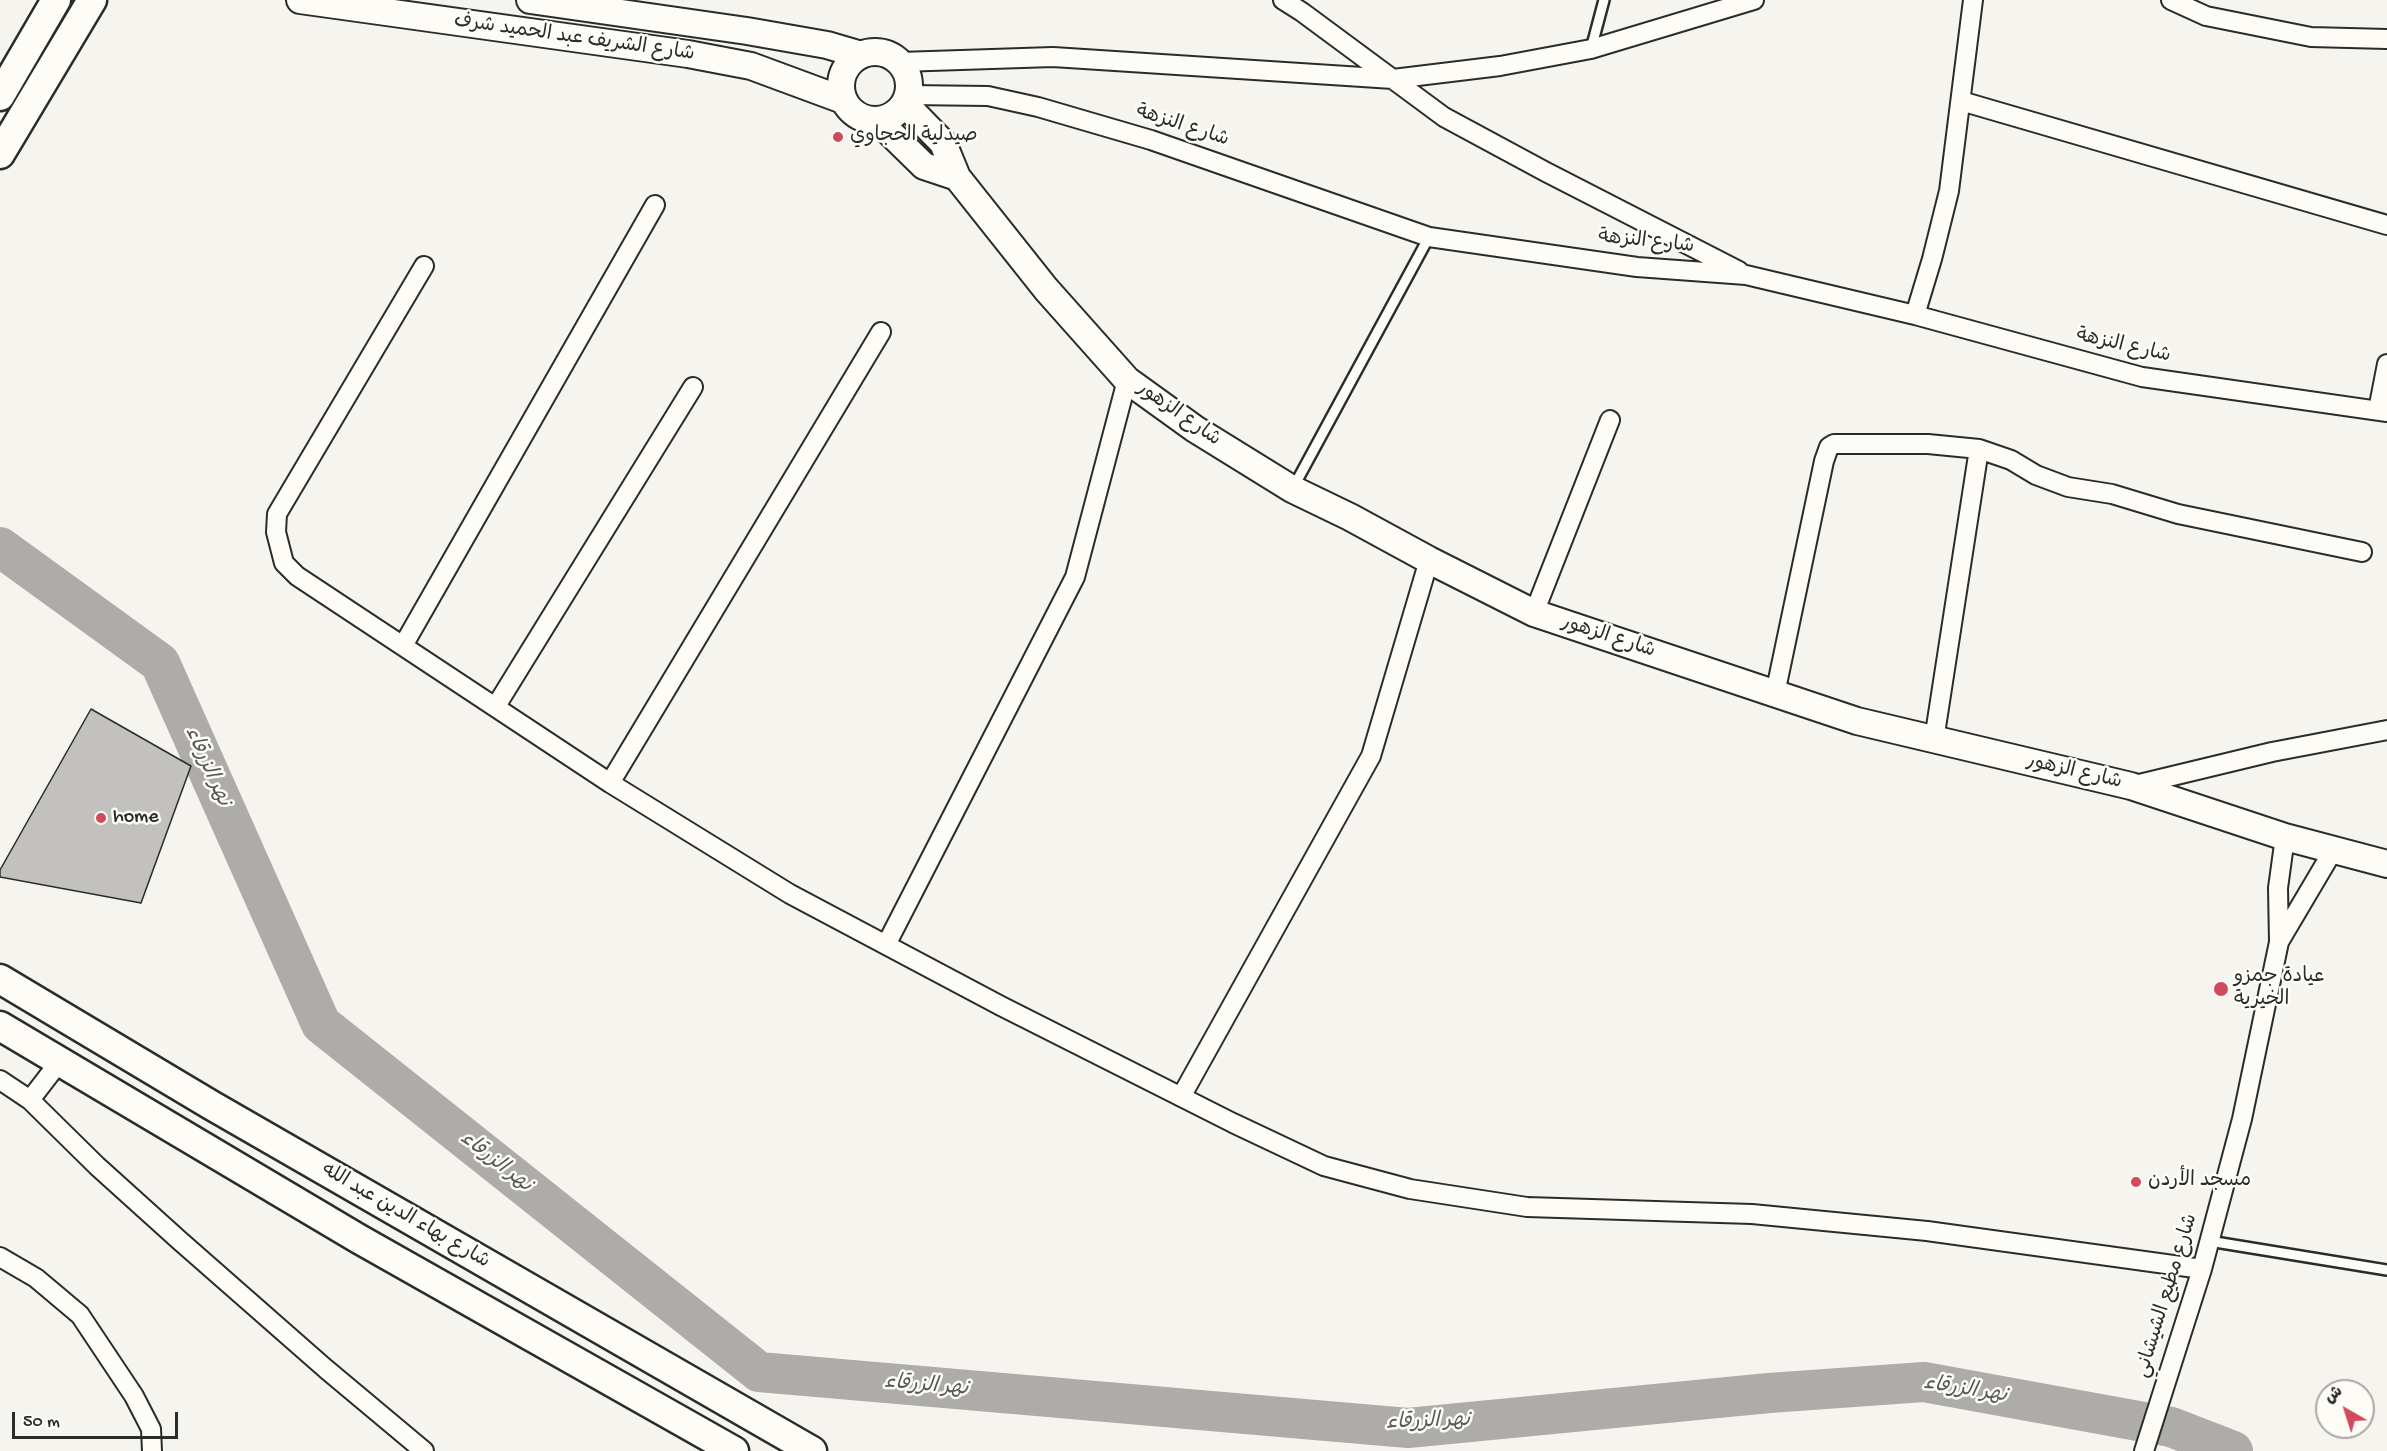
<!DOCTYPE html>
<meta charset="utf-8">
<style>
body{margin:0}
#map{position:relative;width:2387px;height:1451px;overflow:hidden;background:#f5f4ef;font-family:"Gochi Hand","Playpen Sans Arabic",sans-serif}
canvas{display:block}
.north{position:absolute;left:2315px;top:1379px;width:60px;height:60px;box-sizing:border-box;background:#fdfcf7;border:2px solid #a9a8a5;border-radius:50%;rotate:321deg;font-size:16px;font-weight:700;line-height:24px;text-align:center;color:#2b2b2b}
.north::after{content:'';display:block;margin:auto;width:21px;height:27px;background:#d1495b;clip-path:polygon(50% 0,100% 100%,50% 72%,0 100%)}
.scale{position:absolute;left:12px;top:1412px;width:166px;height:27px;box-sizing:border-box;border:3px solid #2b2b2b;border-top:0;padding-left:8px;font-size:18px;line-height:21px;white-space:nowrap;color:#2b2b2b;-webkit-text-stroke:4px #fdfcf7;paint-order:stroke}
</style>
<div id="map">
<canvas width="2387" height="1451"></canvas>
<div class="north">ش</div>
<div class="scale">50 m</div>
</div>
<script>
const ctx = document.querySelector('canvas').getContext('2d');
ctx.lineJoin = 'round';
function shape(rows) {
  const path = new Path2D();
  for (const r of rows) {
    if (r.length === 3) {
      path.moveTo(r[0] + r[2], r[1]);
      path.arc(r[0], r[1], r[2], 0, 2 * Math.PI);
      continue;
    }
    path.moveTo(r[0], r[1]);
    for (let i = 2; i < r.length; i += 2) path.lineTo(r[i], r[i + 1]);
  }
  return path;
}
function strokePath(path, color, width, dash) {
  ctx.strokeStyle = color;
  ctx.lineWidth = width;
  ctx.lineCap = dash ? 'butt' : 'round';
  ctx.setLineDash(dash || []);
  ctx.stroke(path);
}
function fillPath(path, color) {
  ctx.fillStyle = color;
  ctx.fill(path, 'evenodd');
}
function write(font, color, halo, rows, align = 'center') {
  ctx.font = font + ' "Gochi Hand","Playpen Sans Arabic",sans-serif';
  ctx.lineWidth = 5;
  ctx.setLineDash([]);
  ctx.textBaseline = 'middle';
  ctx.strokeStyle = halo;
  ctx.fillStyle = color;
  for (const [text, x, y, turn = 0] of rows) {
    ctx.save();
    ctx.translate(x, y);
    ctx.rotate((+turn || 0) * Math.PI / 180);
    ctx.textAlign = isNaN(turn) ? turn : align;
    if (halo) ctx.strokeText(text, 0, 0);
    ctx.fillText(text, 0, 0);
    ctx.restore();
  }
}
strokePath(shape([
 [0,547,160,663,321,1024,759,1372,1408,1428,1769,1393,1924,1382,2171,1427,2233,1451]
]), '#adaca9', 40);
const building = shape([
 [91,709,191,766,141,903,0,877,0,870,91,709]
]);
fillPath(building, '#c2c1be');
strokePath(building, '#2b2b2b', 1.5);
const service = shape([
 [1591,49,1604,0],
 [1293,488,1429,237],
 [2209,1241,2387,1270]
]);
const minor = shape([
 [1283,0,1302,12,1444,117,1546,172,1739,271],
 [2171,0,2206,16,2311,37,2387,39],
 [900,62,1053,57,1393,79,1500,66,1591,49,1754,0],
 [909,95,988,96,1038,107,1151,140,1429,237,1637,267,1746,275,1915,315,2142,377,2387,412],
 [1961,101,2387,225],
 [424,266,277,514,276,532,284,563,297,576,610,783,790,894,1001,1006,1233,1123,1324,1166,1410,1189,1527,1207,1752,1214,1927,1231,2202,1269],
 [1915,315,1932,259,1949,191,1973,0],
 [2378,410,2387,364],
 [1534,613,1610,420],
 [404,644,655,205],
 [1775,694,1824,461,1829,447,1834,444,1928,444,1979,449,2011,460,2036,475,2068,487,2112,494,2178,514,2362,552],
 [496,706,693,387],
 [1934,740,1979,449],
 [610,783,881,332],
 [2131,786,2272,752,2387,730],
 [2279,942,2334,849],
 [886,945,1075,577,1127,380],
 [0,1080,30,1100,97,1166,179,1240,326,1369,424,1451],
 [1181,1097,1371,756,1429,560],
 [30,1100,60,1061],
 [0,1257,36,1278,80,1315,134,1396,151,1429,152,1451],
 [2144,1451,2202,1269,2242,1119,2279,942,2278,888,2285,837]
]);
const secondary = shape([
 [300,0,688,54,751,66,843,100],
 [530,0,747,31,827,45,861,55],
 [875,86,34],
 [905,104,943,143,957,177,1046,289,1127,380,1195,429,1292,489,1350,517,1429,560,1534,613,1857,721,2131,786,2285,837,2387,864],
 [878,121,924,166,957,177]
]);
const primary = shape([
 [0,96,56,0],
 [0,154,92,0],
 [0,979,211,1105,812,1451],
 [0,1026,359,1239,734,1451]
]);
strokePath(service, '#2b2b2b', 14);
strokePath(minor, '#2b2b2b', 22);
strokePath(secondary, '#2b2b2b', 30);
strokePath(primary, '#2b2b2b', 33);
strokePath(service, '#fdfcf7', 9);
strokePath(minor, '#fdfcf7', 18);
strokePath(secondary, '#fdfcf7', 26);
strokePath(primary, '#fdfcf7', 28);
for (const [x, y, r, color] of [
 [838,137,6,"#d1495b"],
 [101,818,6,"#d1495b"],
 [2221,989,8,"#d1495b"],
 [2136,1182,6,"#d1495b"]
]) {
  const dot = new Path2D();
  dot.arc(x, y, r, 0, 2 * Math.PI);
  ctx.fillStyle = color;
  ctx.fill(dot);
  strokePath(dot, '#fdfcf7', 2);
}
write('20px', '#2b2b2b', '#fdfcf7', [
 ["شارع الشريف عبد الحميد شرف",574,39,8],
 ["شارع النزهة",1182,127,18],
 ["شارع النزهة",1646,243,6],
 ["شارع النزهة",2123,347,13],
 ["شارع الزهور",1178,415,35],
 ["شارع الزهور",1608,638,18],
 ["شارع الزهور",2074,773,13],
 ["شارع بهاء الدين عبد الله",405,1217,30],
 ["شارع مطيع الشيشاني",2168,1296,-73]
]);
write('20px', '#2b2b2b', '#fdfcf7', [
 ["صيدلية الحجاوي",850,137],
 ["home",113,818],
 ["عيادة جمزو",2234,978],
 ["الخيرية",2234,1001],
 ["مسجد الأردن",2148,1182]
], 'left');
write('italic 21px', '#585857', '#fdfcf7', [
 ["نهر الزرقاء",206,767,66],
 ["نهر الزرقاء",495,1163,38],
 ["نهر الزرقاء",926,1387,5],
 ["نهر الزرقاء",1965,1391,9],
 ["نهر الزرقاء",1428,1423,-2]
]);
</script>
